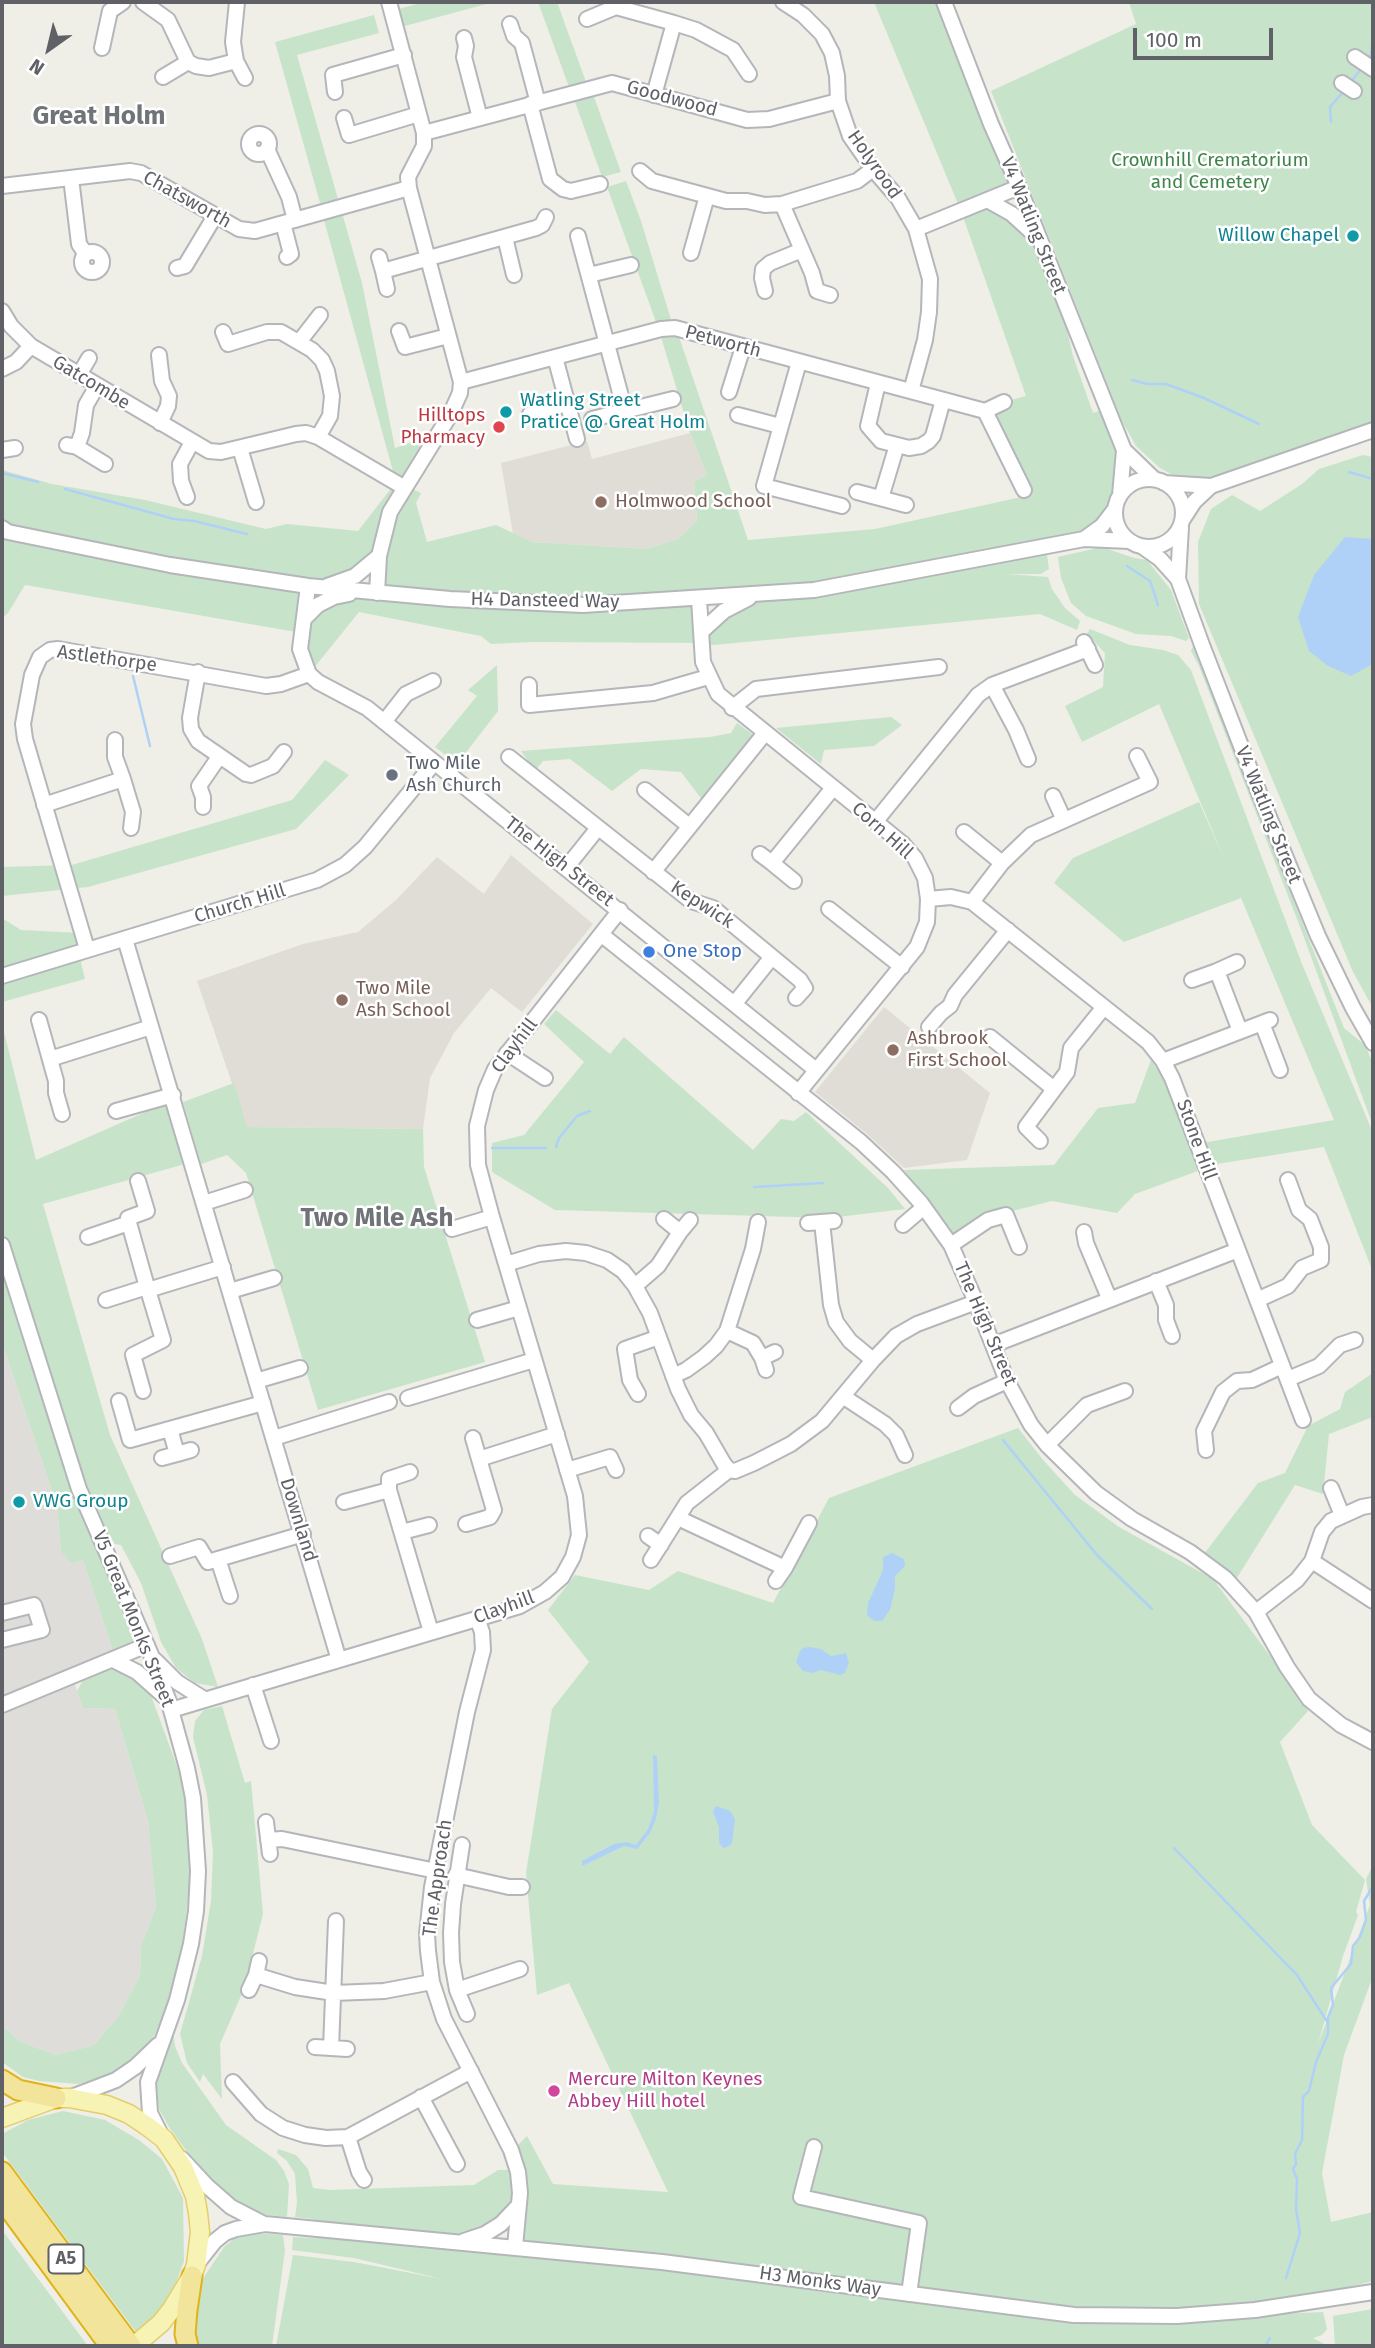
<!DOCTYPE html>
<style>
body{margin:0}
#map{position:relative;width:1375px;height:2348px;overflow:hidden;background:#efeee7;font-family:"Fira Sans",sans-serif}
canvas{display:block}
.frame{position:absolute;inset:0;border:4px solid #5f6166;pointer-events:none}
.north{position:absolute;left:14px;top:14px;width:70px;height:70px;-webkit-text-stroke:5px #fff;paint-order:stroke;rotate:214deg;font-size:19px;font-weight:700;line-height:28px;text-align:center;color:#5f6166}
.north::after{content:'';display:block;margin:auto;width:24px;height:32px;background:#5f6166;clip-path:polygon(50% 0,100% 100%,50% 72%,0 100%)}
.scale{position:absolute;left:1133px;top:28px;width:140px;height:32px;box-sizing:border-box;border:4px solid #5f6166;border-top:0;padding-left:9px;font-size:21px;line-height:24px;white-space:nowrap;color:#5f6166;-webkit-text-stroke:5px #fff;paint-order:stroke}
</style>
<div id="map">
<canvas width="1375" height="2348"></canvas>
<div class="frame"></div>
<div class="north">N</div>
<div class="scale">100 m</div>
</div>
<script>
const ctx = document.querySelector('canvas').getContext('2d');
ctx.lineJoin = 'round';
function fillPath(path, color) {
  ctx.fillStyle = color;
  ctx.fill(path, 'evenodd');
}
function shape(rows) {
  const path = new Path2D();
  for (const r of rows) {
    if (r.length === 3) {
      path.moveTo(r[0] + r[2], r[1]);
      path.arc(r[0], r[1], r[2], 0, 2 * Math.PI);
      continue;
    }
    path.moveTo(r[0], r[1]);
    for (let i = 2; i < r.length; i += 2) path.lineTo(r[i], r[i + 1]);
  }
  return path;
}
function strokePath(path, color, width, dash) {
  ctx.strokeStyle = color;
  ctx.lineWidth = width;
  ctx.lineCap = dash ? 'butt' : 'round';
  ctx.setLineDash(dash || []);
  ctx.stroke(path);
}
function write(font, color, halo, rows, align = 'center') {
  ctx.font = font + ' "Fira Sans",sans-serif';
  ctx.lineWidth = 5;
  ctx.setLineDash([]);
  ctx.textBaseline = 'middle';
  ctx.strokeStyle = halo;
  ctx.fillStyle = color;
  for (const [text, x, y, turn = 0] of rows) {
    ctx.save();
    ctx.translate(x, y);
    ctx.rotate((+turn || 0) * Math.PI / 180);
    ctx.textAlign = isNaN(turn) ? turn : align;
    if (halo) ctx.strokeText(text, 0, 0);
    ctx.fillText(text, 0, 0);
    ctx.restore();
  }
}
fillPath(shape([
 [2,1343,57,1505,61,1551,83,1560,111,1645,113,1660,72,1676,83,1708,115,1709,148,1821,156,1907,141,1946,140,1976,118,2017,94,2045,56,2055,19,2041,2,2025]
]), '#deddd9');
fillPath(shape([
 [690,433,707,475,694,482,697,521,678,539,647,549,532,542,513,534,501,463,587,441,592,459],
 [511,855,593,924,522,1012,491,988,454,1033,430,1078,423,1129,247,1127,197,981,303,944,358,932,396,900,437,857,484,894],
 [884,1007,990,1093,967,1160,904,1168,866,1133,815,1092]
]), '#dfddd6');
fillPath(shape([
 [424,2,494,2,401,27,395,10],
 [538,2,557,2,586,82,569,87],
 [874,2,944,2,1019,187,988,200,1039,240,1069,314,1065,322,1073,356,1093,413,1109,407,1124,450,1120,495,1102,526,1046,548,1049,569,1041,574,1008,574,1048,577,1052,589,1065,608,1080,621,1077,630,1040,614,714,645,696,643,534,642,491,644,481,636,359,612,309,674,302,633,25,585,8,613,2,618,2,470,52,484,145,500,266,529,287,524,358,531,396,482,421,493,416,503,427,542,496,525,532,542,647,549,678,539,697,521,694,482,707,475,690,433,661,337,678,334,748,540,875,529,1026,496,985,411,1004,402,1026,396,961,211],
 [379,557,377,593,334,597,305,617,309,586,367,567],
 [753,596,701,619,700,599],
 [1129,2,1373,2,1373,425,1222,478,1195,481,1178,478,1160,468,1136,446,1122,421,991,91,1136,24],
 [374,15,379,33,297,55,338,199,320,203,275,42],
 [593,94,621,172,602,177,575,102],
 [626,181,641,221,672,323,656,322,607,187],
 [343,216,362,283,395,448,424,438,402,481,394,475,324,220],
 [1363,455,1373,457,1373,1008,1353,972,1199,604,1198,542,1211,509,1232,495,1260,511,1302,484,1319,469],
 [1102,547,1134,558,1147,560,1171,590,1189,638,1186,641,1171,636,1136,634,1086,616,1071,603,1061,578,1058,557],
 [1090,629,1130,645,1163,650,1178,655,1191,670,1302,964,1373,1133,1373,1272,1324,1147,1217,1164,1135,1194,1117,1213,1052,1201,981,1219,950,1235,904,1170,1054,1165,1098,1108,1135,1103,1151,1060,1169,1087,1185,1134,1208,1142,1334,1120,1241,898,1124,942,1054,883,1073,858,1199,802,1226,863,1159,704,1082,742,1065,706,1103,687,1105,653,1087,634],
 [1193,646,1344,1028,1365,1045,1373,1064,1373,1126,1302,932,1199,666,1191,651],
 [497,665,498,711,457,764,435,747,477,696,468,690],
 [891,717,902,725,874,746,824,750,821,764,776,728],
 [737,723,756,737,703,801,681,772,641,769,612,791,570,759,543,761,535,771,521,751,710,737,731,733],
 [325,760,349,775,296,829,88,887,2,896,2,867,72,865,292,800],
 [2,918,21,930,82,933,87,949,81,963,85,979,2,1002],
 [556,1010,610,1054,624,1037,753,1150,781,1119,794,1121,806,1112,888,1188,905,1209,829,1218,555,1210,492,1172,492,1143,524,1135,584,1062,544,1024],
 [2,1024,36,1160,166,1103,185,1164,43,1204,110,1435,202,1639,218,1687,195,1683,176,1668,161,1642,141,1583,121,1545,115,1544,82,1494,147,1645,113,1660,111,1645,83,1560,71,1563,61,1551,57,1505,2,1343],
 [234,1083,247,1127,423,1129,424,1167,485,1362,318,1410,246,1173,227,1155,201,1164,183,1102],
 [1373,1373,1373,1417,1329,1434,1323,1494,1295,1485,1235,1581,1204,1554,1258,1483,1285,1473,1308,1426,1340,1409,1345,1392],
 [1018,1428,1044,1461,1075,1495,1119,1527,1213,1579,1279,1668,1308,1711,1280,1742,1312,1825,1365,1880,1356,1912,1358,1915,1343,1956,1318,2044,1370,1905,1366,1879,1373,1865,1373,1976,1344,2055,1322,2173,1331,2222,1373,2212,1373,2281,1337,2290,1327,2290,1308,2296,1250,2302,1224,2313,1227,2321,1254,2315,1323,2312,1327,2329,1322,2335,1313,2338,1328,2346,276,2346,293,2255,354,2262,442,2279,354,2258,292,2250,293,2237,314,2238,315,2234,515,2247,516,2147,527,2136,553,2184,668,2192,569,1983,537,1995,526,1873,552,1709,589,1662,548,1610,575,1575,649,1590,678,1571,773,1603,829,1498],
 [116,1668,136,1676,149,1690,178,1769,186,1801,191,1876,180,1963,168,2005,152,2041,133,2064,115,2075,79,2084,39,2081,23,2077,2,2062,2,2025,19,2041,56,2055,94,2045,118,2017,140,1976,141,1946,156,1907,148,1821,115,1709,83,1708,77,1691,85,1677],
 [222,1706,245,1783,251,1781,263,1914,244,1989,220,2044,222,2099,203,2074,200,2082,187,2063,180,2034,202,1956,211,1901,213,1852,207,1795,193,1737,195,1721,204,1710],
 [173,2031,175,2046,182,2063,226,2125,276,2160,284,2171,289,2184,287,2217,252,2213,238,2206,210,2183,169,2127,159,2109,156,2083],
 [63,2111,105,2120,139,2140,162,2159,183,2198,184,2261,170,2299,150,2322,136,2332,2,2152,2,2134,28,2120],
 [278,2149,296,2155,308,2169,313,2188,330,2190,474,2185,498,2170,513,2170,514,2197,511,2208,483,2231,449,2236,313,2224,313,2219,295,2217,297,2203,295,2174,287,2161,277,2153],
 [2,2230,88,2346,2,2346],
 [256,2233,283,2235,285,2250,272,2346,195,2346,197,2308,202,2280,224,2247,234,2239],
 [1373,2309,1373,2346,1335,2346,1333,2316]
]), '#c7e4ca');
fillPath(shape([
 [1345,537,1373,539,1373,664,1351,676,1328,666,1309,651,1298,617,1314,575],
 [892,1553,904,1559,905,1566,895,1576,895,1589,890,1610,882,1621,874,1621,867,1615,868,1603,883,1570,883,1557],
 [810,1647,821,1649,831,1656,846,1653,849,1663,845,1673,840,1675,821,1670,812,1673,803,1671,796,1662,800,1651,803,1648],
 [653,1755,657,1756,659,1803,656,1819,650,1833,637,1849,624,1846,582,1866,582,1861,614,1844,627,1842,636,1845,648,1829,654,1812],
 [716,1806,730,1811,735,1819,732,1844,725,1848,722,1847,719,1842,719,1827,713,1812]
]), '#b0d1f7');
strokePath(shape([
 [1367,60,1371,54,1372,44],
 [1350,83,1361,69],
 [1331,122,1330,107,1344,91],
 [1132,380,1147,384,1166,384,1204,398,1259,424],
 [1349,472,1373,479],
 [2,473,38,482],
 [65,489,174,519,194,521,247,534],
 [1127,566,1150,581,1158,605],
 [133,676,150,746],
 [556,1147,559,1138,577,1116,590,1111],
 [492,1148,546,1148],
 [754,1187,823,1183],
 [1003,1440,1097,1555,1152,1609],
 [1174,1848,1297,1975,1328,2023],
 [1286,2278,1300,2233,1296,2209,1297,2179,1293,2169,1296,2164,1295,2154,1302,2140,1303,2097,1309,2091,1316,2062,1328,2034,1328,2017,1333,2005,1331,1988,1351,1964,1353,1946,1360,1937,1366,1920,1364,1901,1373,1886],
 [1265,2346,1270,2338]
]), '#b0d1f7', 2.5);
const minor = shape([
 [143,2,168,20,188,62,163,77],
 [783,2,803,15,822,34,832,53,837,76,838,101,850,136,873,169,898,198,916,229,930,279,929,312,925,340,911,391],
 [944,2,991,124,1019,187,1124,450,1154,479],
 [587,19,616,7,674,23,654,95],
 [674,23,696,30,733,50,749,74],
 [510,24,514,36,522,43,538,103],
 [464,38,466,46,464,57,480,118],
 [102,48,110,11,123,2],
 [1355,57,1373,69],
 [236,61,233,42,237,2],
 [188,62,196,66,209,68,236,61,245,78],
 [1342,83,1354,91],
 [335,92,333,75,404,55],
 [530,104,550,179,563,189,571,191,600,184],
 [344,118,349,135,419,114],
 [424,133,612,83,747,120,769,119,838,101],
 [259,144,10],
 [267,149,289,197,295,220],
 [640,171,652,181,726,201,747,201,765,205,782,204,857,181,873,169],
 [71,178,79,244,85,253],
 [2,186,130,171,141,173,239,229,255,231,409,188],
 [987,200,1012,214,1036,236],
 [782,204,812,273,817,291,830,295],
 [283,223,291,254,287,257],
 [916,229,1019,187],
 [578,236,625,411],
 [505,237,514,275],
 [92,262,10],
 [691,253,707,196],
 [379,257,383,271],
 [177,268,185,266,215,216],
 [589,275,631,265],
 [387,289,383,271,536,228,542,225,546,217],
 [765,291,762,278,763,269,770,263,802,250],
 [2,311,11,326,31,346,209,451,221,452,296,434,306,433,318,437,405,488],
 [399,331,405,347,448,336],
 [223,332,228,344,267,332,281,332,312,350,322,360,327,371,332,396,330,416,318,437],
 [299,342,320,315],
 [159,355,162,381,169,396,168,406,160,423],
 [555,357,577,439],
 [799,362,764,486,842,506],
 [2,369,16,362,31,346],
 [79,375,89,358],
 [461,382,661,329,675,328,985,411,1004,402],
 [878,383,868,426,881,441,909,448,921,446,929,441,933,436,943,400],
 [729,392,743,347],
 [985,411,1024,490],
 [530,414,567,404],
 [738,415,780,426],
 [592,419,673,399],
 [67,445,77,447,82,433,86,405,97,386],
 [77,447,105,464],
 [240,448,256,502],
 [2,450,15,448],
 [1149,513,34],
 [1164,483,1211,486,1373,430],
 [857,492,906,505],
 [1120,495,1124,450],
 [187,497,181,481,180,464,192,442],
 [881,498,897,445],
 [1183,519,1194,502,1211,486],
 [1181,527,1178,579,1202,645,1260,795,1318,936,1353,1008,1373,1043],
 [2,528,8,532,170,565,308,586,450,599,583,605,814,590,1084,539,1130,541],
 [1084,539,1102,526,1115,509],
 [1143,547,1160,559,1178,579],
 [308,586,300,649,309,674,318,682,367,708,816,1070],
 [327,586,355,576,379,556],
 [377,593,379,556,390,512,450,415,460,393,461,382,409,188,408,177,424,146,424,133,389,2],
 [699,599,703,662,718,694,903,844,915,858,925,878,928,899,927,922,917,947,798,1093],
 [305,618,318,605,334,597,349,594],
 [702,631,724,611,749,598],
 [1084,642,1095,665],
 [198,672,190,718,191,729,198,741,246,774,251,775,273,766,284,752],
 [529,685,529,705,653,693,708,677],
 [992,685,1016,730,1028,759],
 [732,708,756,689,939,667],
 [384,722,406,694,433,681],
 [509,757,691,901,713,908,800,980,805,988,796,998],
 [123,779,133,812,131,828],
 [645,790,689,826],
 [1053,796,1064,820],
 [44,805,123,779,115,757,115,740],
 [203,807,203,797,199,786,219,757],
 [875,822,978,695,992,685,1088,649],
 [964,832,1002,863,972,902],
 [760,854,772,863,833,788],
 [772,863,794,881],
 [1002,863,1031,835,1150,782,1137,756],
 [566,868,598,828],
 [653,872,765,733],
 [928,899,951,897,972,902,1148,1042,1163,1061,1172,1078,1238,1250,993,1345],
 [829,909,902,967],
 [602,935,861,1142,893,1172,921,1203,951,1245,976,1302,1007,1381,1031,1425,1047,1445,1096,1493,1132,1519,1190,1552,1225,1578,1256,1612,1287,1667,1309,1699,1341,1725,1373,1742],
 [125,939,339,1660],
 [87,949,25,739,23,724,32,675,40,657,50,650,58,649,266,686,281,684,309,674],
 [1237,962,1217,971,1240,1031],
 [2,976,317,880,345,865,365,847,434,763],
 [1192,980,1217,971],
 [735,1003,772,957],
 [39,1020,56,1081,56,1093,62,1114],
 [1262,1023,1280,1070],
 [929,1027,941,1013,950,1006,955,995,1008,930],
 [990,1037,1054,1089],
 [507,1053,545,1078],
 [50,1059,151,1027],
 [1163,1061,1270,1020],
 [116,1111,173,1095],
 [1040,1141,1026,1127,1067,1072,1071,1048,1104,1007],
 [204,1203,245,1190],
 [822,1222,831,1305,836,1322,850,1341,873,1360],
 [129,1223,128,1218,147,1211,138,1181],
 [808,1223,834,1221],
 [903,1225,924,1207],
 [452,1229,492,1217],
 [680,1232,690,1220],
 [1084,1232,1086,1243,1109,1298],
 [88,1237,129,1223,147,1287],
 [2,1245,79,1489,152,1657,168,1699,187,1768,193,1798,198,1871,196,1911,191,1944,177,2000,148,2082,150,2113,161,2135],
 [951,1245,988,1220,1006,1215,1019,1247],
 [1238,1250,1303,1420],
 [506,1264,539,1254,566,1251,586,1253,607,1260,623,1271,635,1286,650,1313,678,1389,691,1415,706,1433,724,1464,729,1470],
 [1156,1281,1166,1305,1166,1320,1172,1336],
 [635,1286,658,1266,680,1232,664,1219],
 [230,1291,274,1278],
 [106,1300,147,1287,148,1290],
 [1257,1300,1288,1286,1302,1268,1321,1260,1321,1247,1310,1219,1299,1210,1288,1180],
 [477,1320,519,1308],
 [727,1331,753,1343,762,1358,766,1370],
 [762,1358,775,1352],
 [673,1376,686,1370,704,1357,716,1346,727,1331,753,1249,758,1222],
 [1288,1379,1319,1366,1340,1345,1355,1340],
 [256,1381,300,1368],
 [143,1391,133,1355,163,1340,148,1290,223,1267],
 [638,1394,630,1380,625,1349,659,1337],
 [844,1397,885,1424,896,1435,905,1455],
 [408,1398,534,1360],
 [119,1401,130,1440,263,1403],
 [958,1408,974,1396,1007,1381],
 [170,1429,177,1454,191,1450],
 [274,1438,389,1402],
 [473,1438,479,1459,557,1434],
 [1047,1445,1087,1405,1125,1391],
 [1206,1450,1204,1431,1223,1392,1237,1381,1252,1380,1282,1366],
 [162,1458,177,1454],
 [567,1470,610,1457,616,1470],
 [1331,1488,1342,1515],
 [389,1490,389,1479,410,1472],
 [344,1502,389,1490,431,1632],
 [678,1518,785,1568,776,1581],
 [466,1524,490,1517,494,1510,479,1459],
 [402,1532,429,1525],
 [648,1536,661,1545],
 [170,1556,199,1547,208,1562,303,1534],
 [218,1559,230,1596],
 [651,1560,687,1503,729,1470,735,1471,754,1463,791,1444,822,1421,873,1360,896,1336,917,1324,976,1302],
 [1312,1561,1373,1601],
 [785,1568,809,1523],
 [1256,1612,1297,1580,1312,1561,1322,1532,1331,1521,1362,1507,1373,1505],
 [2,1613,34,1605,42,1630,2,1640],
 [477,1618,482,1632,483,1650,467,1712,432,1887,427,1934,428,1951,432,1982,444,2019,511,2150,518,2172,520,2193,515,2247],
 [113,1660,137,1672,164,1696],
 [155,1660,177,1682,204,1699],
 [253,1685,271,1741],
 [2,1705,147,1645],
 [171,1710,520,1606,545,1592,562,1577,573,1557,579,1535,575,1496,492,1217,478,1165,477,1126,486,1090,495,1069,620,910],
 [266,1822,270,1854],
 [268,1840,282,1839,436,1871],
 [462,1845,453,1904,451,1933,452,1962,457,1990,467,2014],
 [456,1875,509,1887,522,1887],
 [256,1975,259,1961],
 [249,1990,256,1975,295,1987,334,1993,384,1991,432,1982],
 [457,1990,520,1969],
 [315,2047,347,2049],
 [331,2048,336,1921],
 [233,2082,261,2114,283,2128,305,2135,326,2138,348,2137,471,2071],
 [421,2097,457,2164],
 [69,2098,116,2080,135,2067,158,2045],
 [348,2137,359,2172,364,2180],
 [814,2147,801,2197,919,2223,909,2294],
 [182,2159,207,2186,231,2207,264,2224],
 [464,2241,485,2234,501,2224,518,2206],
 [196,2265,215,2241,225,2233,236,2229,265,2224,662,2262,1074,2315,1177,2316,1255,2310,1373,2292]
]);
const major = shape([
 [2,2118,56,2098,69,2098,107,2105,129,2114,147,2126,164,2139,183,2167,195,2196,198,2213,200,2232,196,2265,192,2276,172,2309,161,2323,134,2346]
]);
const highway = shape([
 [2,2080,18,2090,56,2098],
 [2,2172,131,2346],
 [2,2199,110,2346],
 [188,2346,185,2334,187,2310,192,2276]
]);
strokePath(minor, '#b4b6ba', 18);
strokePath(major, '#e4ce6c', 21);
strokePath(highway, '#dfb418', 23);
strokePath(minor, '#fff', 14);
strokePath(major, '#f7f3b4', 18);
strokePath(highway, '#f2e59b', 19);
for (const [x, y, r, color] of [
 [1353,236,7,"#0f9aa8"],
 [506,412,7,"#0f9aa8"],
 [499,427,7,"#e0444e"],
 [601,502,7,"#8d6e63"],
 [392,775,7,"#6b7280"],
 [649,952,7,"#3f7fe0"],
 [342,1000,7,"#8d6e63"],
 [893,1050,7,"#8d6e63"],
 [19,1502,7,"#0f9aa8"],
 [554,2091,7,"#d1479c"]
]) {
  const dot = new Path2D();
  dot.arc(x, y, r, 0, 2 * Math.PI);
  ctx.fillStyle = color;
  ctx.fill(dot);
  strokePath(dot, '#fff', 2.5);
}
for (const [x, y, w] of [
 [66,2259,35]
]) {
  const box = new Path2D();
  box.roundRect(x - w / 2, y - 14.5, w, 29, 5);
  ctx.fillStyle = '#fff';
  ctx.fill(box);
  strokePath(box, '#5f6166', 2);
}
write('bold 18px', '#5f6166', null, [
 ["A5",66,2259]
]);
write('19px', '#5f6166', '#fff', [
 ["Goodwood",672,99,15],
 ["Holyrood",874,165,55],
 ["Chatsworth",187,200,29],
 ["V4 Watling Street",1033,226,68],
 ["Petworth",723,342,15],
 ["Gatcombe",91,383,31],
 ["H4 Dansteed Way",545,601,1],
 ["Astlethorpe",107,659,8],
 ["V4 Watling Street",1268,815,68],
 ["Corn Hill",882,831,42],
 ["The High Street",559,862,38],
 ["Church Hill",240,904,-17],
 ["Kepwick",702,905,33],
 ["Clayhill",515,1046,-53],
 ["Stone Hill",1196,1140,70],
 ["The High Street",985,1324,67],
 ["Downland",298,1520,73],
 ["Clayhill",504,1608,-20],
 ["V5 Great Monks Street",133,1619,68],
 ["The Approach",438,1878,-82],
 ["H3 Monks Way",820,2282,8]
]);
write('19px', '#3f8449', '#fff', [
 ["Crownhill Crematorium",1210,161],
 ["and Cemetery",1210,183]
]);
write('19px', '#0d838f', '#fff', [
 ["Willow Chapel",1339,236,"right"],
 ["Watling Street",520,401],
 ["Pratice @ Great Holm",520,423],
 ["VWG Group",33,1502]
], 'left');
write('19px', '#be3a42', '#fff', [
 ["Hilltops",485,416],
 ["Pharmacy",485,438]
], 'right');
write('19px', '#785e54', '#fff', [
 ["Holmwood School",615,502],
 ["Two Mile",356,989],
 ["Ash School",356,1011],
 ["Ashbrook",907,1039],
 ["First School",907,1061]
], 'left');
write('19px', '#5b616d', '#fff', [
 ["Two Mile",406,764],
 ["Ash Church",406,786]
], 'left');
write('19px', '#366cbe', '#fff', [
 ["One Stop",663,952]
], 'left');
write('19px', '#b23c85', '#fff', [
 ["Mercure Milton Keynes",568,2080],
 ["Abbey Hill hotel",568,2102]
], 'left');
write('bold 26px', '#707378', '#fff', [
 ["Great Holm",99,117],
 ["Two Mile Ash",377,1219]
]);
</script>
